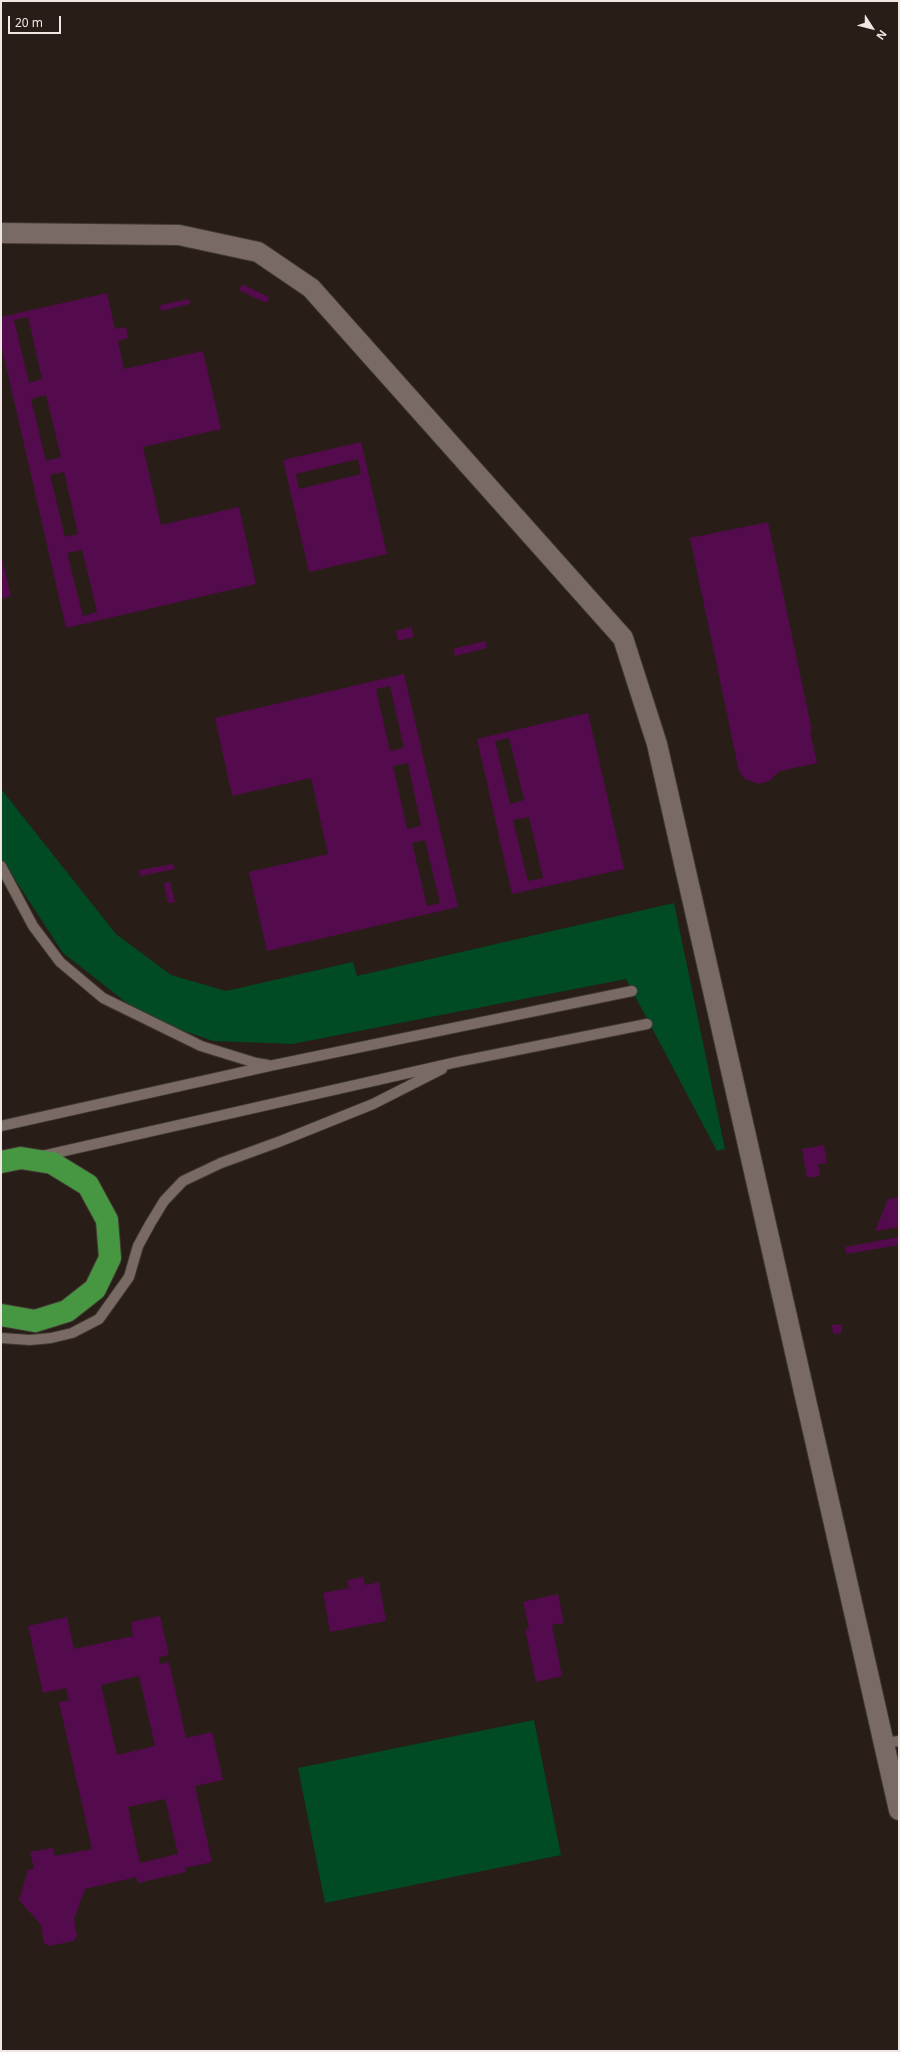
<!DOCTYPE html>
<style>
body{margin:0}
#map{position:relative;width:900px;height:2052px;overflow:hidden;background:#281d17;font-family:"Noto Sans",sans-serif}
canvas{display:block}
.frame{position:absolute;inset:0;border:2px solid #efe7e3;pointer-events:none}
.north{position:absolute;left:852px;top:8px;width:40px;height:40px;-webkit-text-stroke:3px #281d17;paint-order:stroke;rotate:126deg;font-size:11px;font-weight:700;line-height:16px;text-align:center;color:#efe7e3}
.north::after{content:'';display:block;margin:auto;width:14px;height:18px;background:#efe7e3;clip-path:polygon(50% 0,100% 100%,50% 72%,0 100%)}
.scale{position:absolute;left:8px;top:16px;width:53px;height:18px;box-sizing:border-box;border:2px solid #efe7e3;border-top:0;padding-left:5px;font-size:12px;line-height:14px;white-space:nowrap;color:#efe7e3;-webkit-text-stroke:3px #281d17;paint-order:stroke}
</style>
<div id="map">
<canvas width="900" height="2052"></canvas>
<div class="frame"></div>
<div class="north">N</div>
<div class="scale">20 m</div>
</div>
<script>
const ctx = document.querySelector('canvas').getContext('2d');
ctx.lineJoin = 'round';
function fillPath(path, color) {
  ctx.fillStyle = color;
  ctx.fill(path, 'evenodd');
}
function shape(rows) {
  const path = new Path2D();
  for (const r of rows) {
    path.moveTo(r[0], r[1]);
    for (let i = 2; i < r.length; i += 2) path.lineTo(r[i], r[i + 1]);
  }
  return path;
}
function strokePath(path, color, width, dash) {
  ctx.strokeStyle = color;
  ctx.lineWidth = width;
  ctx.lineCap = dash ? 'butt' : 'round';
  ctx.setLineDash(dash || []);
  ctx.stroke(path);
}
fillPath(shape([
 [1,789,116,934,171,975,226,991,353,962,357,976,674,903,725,1149,717,1151,626,979,292,1044,213,1041,145,1017,63,953,1,858],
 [534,1720,561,1855,325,1903,298,1768]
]), '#004b24');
fillPath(shape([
 [242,284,269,297,266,303,239,290],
 [107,293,115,329,126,327,128,338,118,341,124,369,203,351,221,429,143,447,161,525,239,507,256,584,66,628,1,344,1,317],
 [28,317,42,379,29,383,14,320],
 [46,395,61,457,46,461,31,399],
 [64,472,78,534,65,537,50,475],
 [82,550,97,612,83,616,67,553],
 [189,299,190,304,161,311,160,305],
 [361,442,387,554,309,572,283,460],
 [358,459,361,474,299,489,296,474],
 [768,522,812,731,810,732,817,763,780,771,769,781,758,784,745,779,739,771,690,538],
 [1,555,11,596,1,599],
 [411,627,414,637,398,641,396,631],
 [485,641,487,648,455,656,453,649],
 [404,674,458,907,267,951,249,872,328,854,311,778,232,796,215,718],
 [390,686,404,748,390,751,376,689],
 [408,763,421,826,407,829,393,766],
 [425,840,440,903,427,906,412,843],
 [588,713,624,869,512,894,477,739],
 [509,738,524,800,510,804,495,741],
 [529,817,543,878,528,881,513,820],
 [173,864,175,869,140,876,139,870],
 [170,882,175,902,168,903,164,883],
 [824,1145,827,1163,818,1164,820,1176,807,1178,802,1149],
 [899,1197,899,1227,875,1231,888,1199],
 [899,1237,899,1245,846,1254,845,1247],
 [841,1324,842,1333,833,1334,832,1325],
 [363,1577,365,1585,379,1582,386,1621,330,1632,323,1593,349,1588,347,1580],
 [558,1594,564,1623,552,1625,562,1676,536,1682,525,1629,529,1628,523,1602],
 [160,1616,169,1655,159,1657,160,1664,169,1662,186,1738,212,1732,223,1780,195,1786,212,1862,185,1868,186,1872,138,1883,136,1877,85,1889,74,1919,77,1936,74,1941,49,1946,44,1943,41,1925,19,1900,28,1870,34,1869,30,1852,53,1848,55,1856,92,1849,59,1702,69,1700,66,1688,43,1693,28,1626,67,1617,74,1649,133,1636,131,1622],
 [139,1676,155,1746,117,1755,101,1685],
 [165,1799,178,1854,140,1863,128,1807]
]), '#540b4e');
const lane = shape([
 [1,866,33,926,60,962,103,998,201,1046,256,1063,268,1065],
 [1,1126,274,1065,632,991],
 [42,1156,457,1062,647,1024],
 [1,1338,30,1340,51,1338,72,1333,99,1319,129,1277,138,1246,150,1224,164,1201,183,1181,221,1163,281,1141,373,1104,442,1069],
 [884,1743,899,1741]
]);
const street = shape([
 [1,233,179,235,258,252,311,288,623,638,657,744,899,1810]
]);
const highway = shape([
 [1,1162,21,1158,52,1163,88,1185,107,1220,110,1258,95,1289,67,1311,35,1321,1,1315]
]);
strokePath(lane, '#413834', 12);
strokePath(street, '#413834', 22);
strokePath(highway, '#413834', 24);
strokePath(lane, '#796b64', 10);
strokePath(street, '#796b64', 20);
strokePath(highway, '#479742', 22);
</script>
